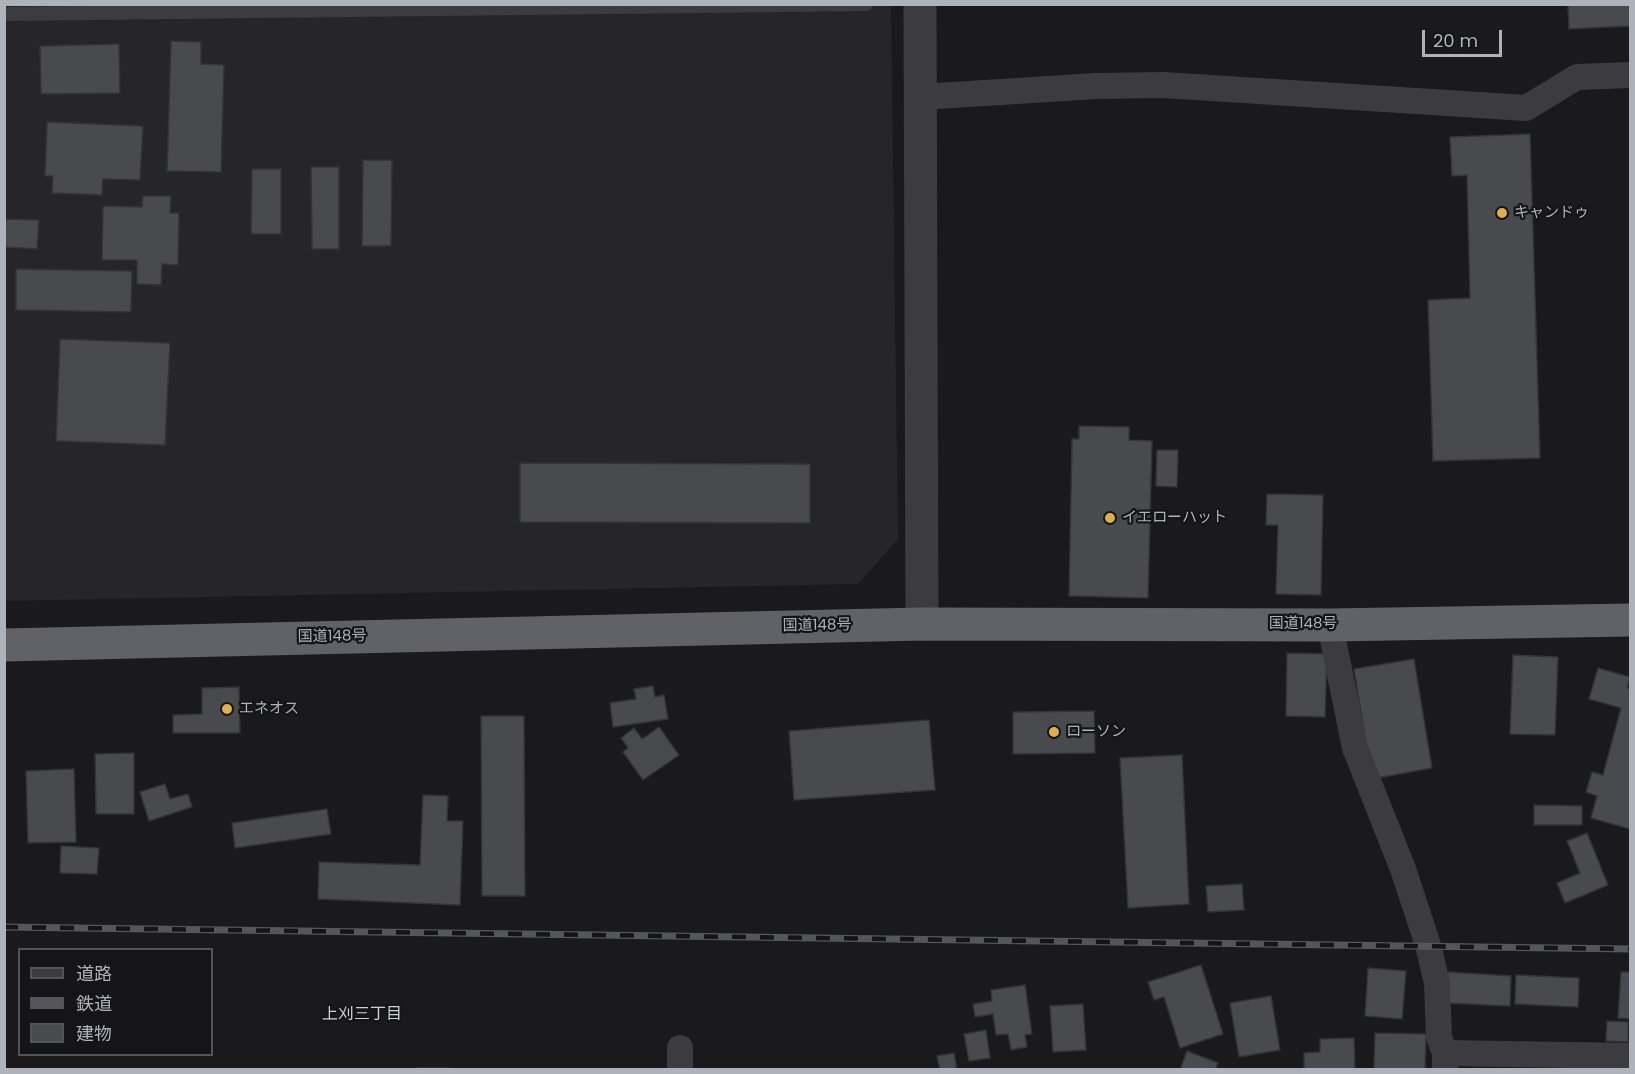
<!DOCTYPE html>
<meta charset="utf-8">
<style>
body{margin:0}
#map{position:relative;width:1635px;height:1074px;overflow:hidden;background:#1a1a1c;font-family:Poppins,"Noto Sans JP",sans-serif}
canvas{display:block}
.frame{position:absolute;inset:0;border:6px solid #aeb2ba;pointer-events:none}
.legend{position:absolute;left:18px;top:948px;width:195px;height:108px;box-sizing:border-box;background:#151517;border:2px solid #525458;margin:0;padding:8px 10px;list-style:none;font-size:18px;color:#aeb2ba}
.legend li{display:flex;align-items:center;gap:12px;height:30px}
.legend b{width:30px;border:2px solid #525458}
.scale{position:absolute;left:1422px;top:30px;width:80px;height:27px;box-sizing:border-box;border:3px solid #aeb2ba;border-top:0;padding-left:8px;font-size:18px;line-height:21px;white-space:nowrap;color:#aeb2ba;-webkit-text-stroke:4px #151517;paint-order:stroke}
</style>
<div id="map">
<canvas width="1635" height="1074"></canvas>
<div class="frame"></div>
<ul class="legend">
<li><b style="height:8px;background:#3c3c40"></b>道路</li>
<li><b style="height:8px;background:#55565b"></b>鉄道</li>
<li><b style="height:16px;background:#494a4e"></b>建物</li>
</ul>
<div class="scale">20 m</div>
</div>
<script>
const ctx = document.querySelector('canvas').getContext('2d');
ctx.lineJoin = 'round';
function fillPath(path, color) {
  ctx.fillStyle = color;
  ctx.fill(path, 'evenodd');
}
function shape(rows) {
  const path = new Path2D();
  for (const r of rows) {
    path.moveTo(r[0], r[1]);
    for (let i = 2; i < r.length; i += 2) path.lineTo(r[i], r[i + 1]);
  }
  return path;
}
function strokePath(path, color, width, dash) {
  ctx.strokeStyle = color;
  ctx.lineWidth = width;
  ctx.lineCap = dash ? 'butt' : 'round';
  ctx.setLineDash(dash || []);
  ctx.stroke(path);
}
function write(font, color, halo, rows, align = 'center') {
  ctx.font = font + ' Poppins,"Noto Sans JP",sans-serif';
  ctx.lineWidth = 4.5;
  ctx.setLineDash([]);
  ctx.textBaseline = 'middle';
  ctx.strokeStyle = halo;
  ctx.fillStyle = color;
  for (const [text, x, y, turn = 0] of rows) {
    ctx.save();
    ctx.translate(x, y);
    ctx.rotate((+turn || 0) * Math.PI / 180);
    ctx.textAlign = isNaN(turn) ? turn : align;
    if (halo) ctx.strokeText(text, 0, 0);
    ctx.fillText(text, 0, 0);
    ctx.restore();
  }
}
fillPath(shape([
 [4,5,891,5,898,539,858,584,5,601]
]), '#262629');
const building = shape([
 [1568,4,1630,4,1630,26,1569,29,1568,4],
 [171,41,201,42,201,64,224,65,221,172,167,171,171,41],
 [119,44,120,93,41,94,40,46,119,44],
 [47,122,143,126,140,180,103,179,102,195,52,193,53,176,45,176,47,122],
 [1530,134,1540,458,1433,461,1428,300,1470,298,1467,175,1452,176,1450,137,1530,134],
 [363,160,392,160,391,246,362,246,363,160],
 [311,167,339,167,339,249,312,249,311,167],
 [252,169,281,169,281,234,251,234,252,169],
 [143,196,171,196,170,213,179,213,178,265,162,264,161,285,137,284,137,260,102,260,103,206,142,207,143,196],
 [6,219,39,220,37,249,4,247,6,219],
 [16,269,132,271,131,312,16,310,16,269],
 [60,339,170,343,165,445,56,441,60,339],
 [1079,426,1129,427,1129,440,1152,441,1148,598,1069,596,1072,439,1079,439,1079,426],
 [1157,450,1178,450,1177,487,1156,486,1157,450],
 [520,463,810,464,810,523,520,522,520,463],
 [1267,494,1323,495,1321,595,1276,594,1278,525,1266,525,1267,494],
 [1287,653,1327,654,1325,717,1286,716,1287,653],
 [1513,655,1558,657,1555,735,1510,734,1513,655],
 [1414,659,1432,768,1372,779,1354,669,1414,659],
 [1598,668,1630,677,1627,688,1630,689,1630,829,1591,818,1597,796,1586,792,1592,772,1603,775,1621,708,1589,699,1598,668],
 [653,686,655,697,664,695,668,719,613,727,610,703,636,699,634,689,653,686],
 [239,687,240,733,173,733,173,715,202,714,202,688,239,687],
 [1094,711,1095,753,1013,754,1013,712,1094,711],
 [481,716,524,716,525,896,482,896,481,716],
 [929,720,935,790,794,800,789,731,929,720],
 [659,727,679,755,643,780,623,752,628,748,621,738,634,728,642,739,659,727],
 [134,753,134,814,96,814,95,754,134,753],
 [1182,755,1189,904,1128,908,1120,758,1182,755],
 [74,769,76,842,28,843,26,771,74,769],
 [165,784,170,799,188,794,192,807,149,821,140,792,165,784],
 [423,795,448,796,447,821,463,821,460,905,318,899,319,862,420,865,423,795],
 [1534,805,1582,806,1582,825,1534,825,1534,805],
 [327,809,331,834,235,848,232,823,327,809],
 [1587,833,1608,885,1565,903,1557,883,1580,873,1567,841,1587,833],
 [61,846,99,848,97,874,60,873,61,846],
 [1242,884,1244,910,1208,912,1206,886,1242,884],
 [1201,965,1223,1034,1180,1048,1164,997,1154,1000,1148,982,1201,965],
 [1368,968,1406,971,1402,1019,1365,1016,1368,968],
 [1448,972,1511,976,1510,1006,1446,1003,1448,972],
 [1621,972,1630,972,1630,1019,1618,1018,1621,972],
 [1516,975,1579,978,1578,1007,1515,1004,1516,975],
 [1025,985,1032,1034,1025,1035,1027,1047,1011,1050,1008,1034,996,1035,993,1014,975,1017,973,1004,992,1001,991,990,1025,985],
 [1271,996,1280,1050,1239,1057,1230,1003,1271,996],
 [1083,1004,1086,1050,1053,1052,1050,1006,1083,1004],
 [1607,1021,1628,1022,1628,1042,1606,1041,1607,1021],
 [986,1030,990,1058,969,1061,964,1034,986,1030],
 [1375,1033,1426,1034,1425,1070,1374,1070,1375,1033],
 [1354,1038,1355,1070,1304,1070,1304,1053,1320,1052,1320,1039,1354,1038],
 [1187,1051,1218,1063,1215,1070,1180,1070,1187,1051],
 [954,1053,957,1070,940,1070,937,1056,954,1053],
 [417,1068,451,1068,451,1070,417,1070,417,1068]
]);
fillPath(building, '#494a4e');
strokePath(building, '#343438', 1.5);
strokePath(shape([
 [4,14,866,4]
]), '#3c3c40', 14);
strokePath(shape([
 [921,97,1096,86,1164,85,1526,108,1577,77,1630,75],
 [1330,625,1355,748,1403,869,1428,945,1437,983,1439,1037,1445,1053],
 [1445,1068,1445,1053,1630,1056],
 [680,1070,680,1048]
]), '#3c3c40', 26);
strokePath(shape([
 [920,4,922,624]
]), '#3c3c40', 33);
strokePath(shape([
 [4,645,922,624,1330,625,1630,620]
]), '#606268', 33);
const rail = shape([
 [4,927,1630,949]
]);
strokePath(rail, '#55565b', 7);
strokePath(rail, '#151517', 4.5, [14]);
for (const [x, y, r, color] of [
 [1502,213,6,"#ddaf51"],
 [1110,518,6,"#ddaf51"],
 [227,709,6,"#ddaf51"],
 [1054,732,6,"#ddaf51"]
]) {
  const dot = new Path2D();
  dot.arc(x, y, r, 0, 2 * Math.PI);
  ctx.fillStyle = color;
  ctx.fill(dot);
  strokePath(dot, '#151517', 2);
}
write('15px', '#aeb2ba', '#151517', [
 ["キャンドゥ",1514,213],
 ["イエローハット",1122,518],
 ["エネオス",239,709],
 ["ローソン",1066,732]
], 'left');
write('15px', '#aeb2ba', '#151517', [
 ["国道148号",1303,624],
 ["国道148号",817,626,-1],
 ["国道148号",332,637,-1]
]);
write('16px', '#cfd1d6', '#151517', [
 ["上刈三丁目",362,1015]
]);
</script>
